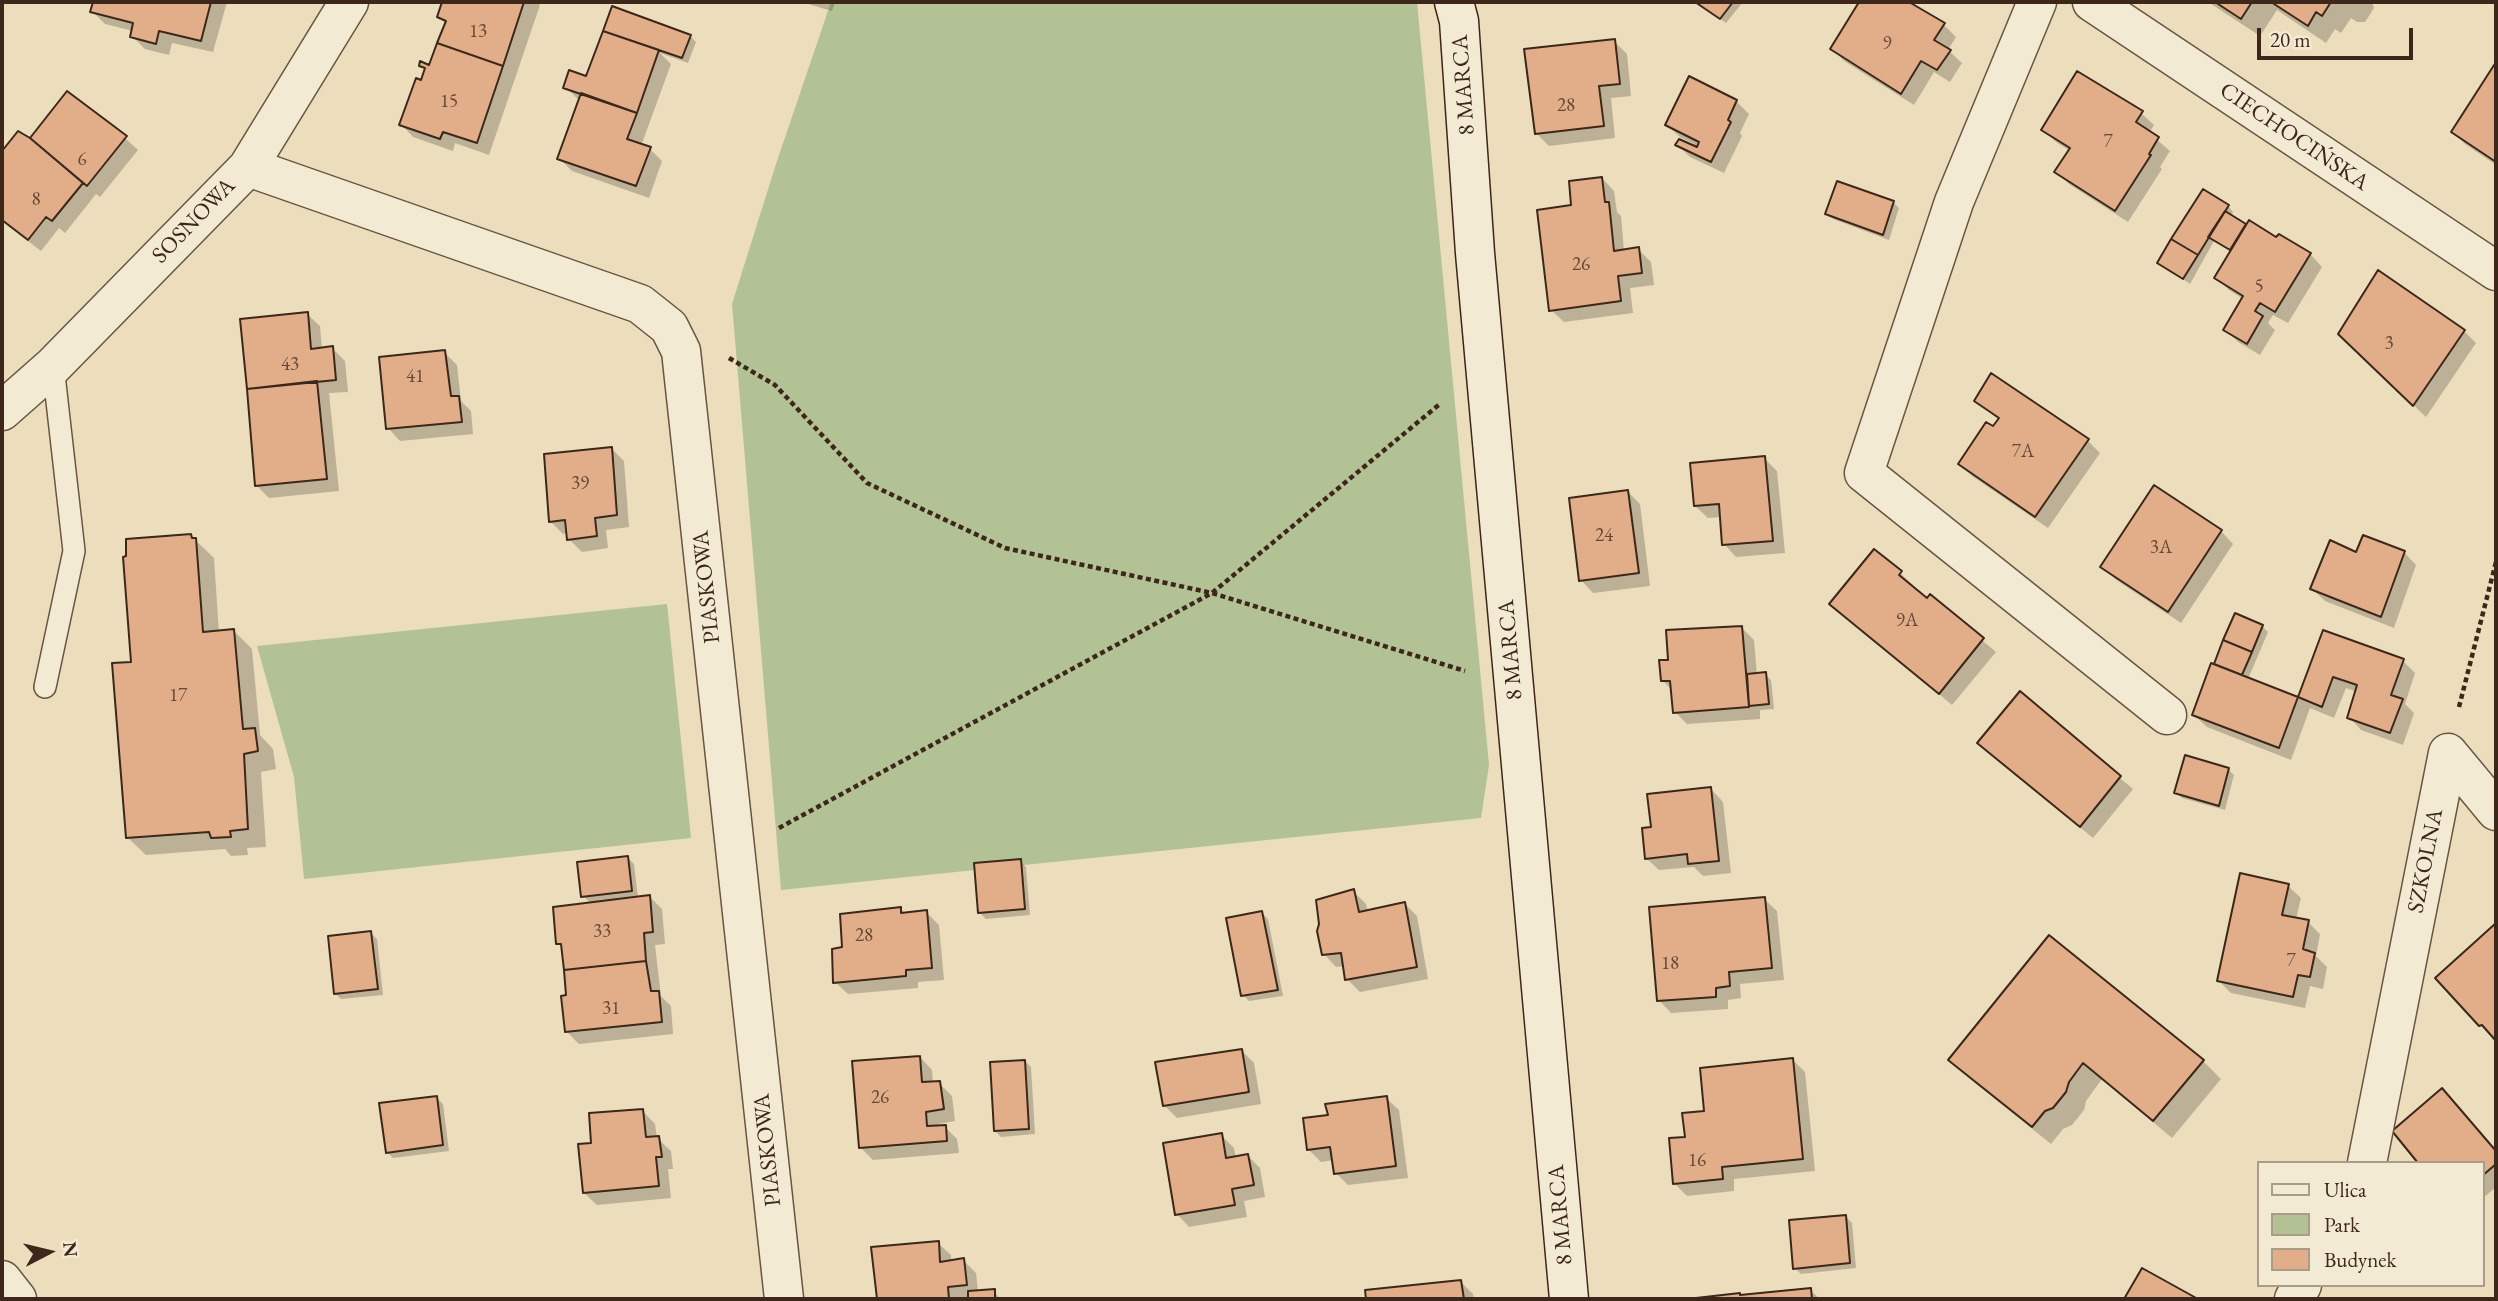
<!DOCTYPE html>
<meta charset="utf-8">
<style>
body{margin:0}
#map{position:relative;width:2498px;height:1301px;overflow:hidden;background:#ecdebc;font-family:"EB Garamond",serif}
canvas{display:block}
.frame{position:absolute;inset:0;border:4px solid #3c271a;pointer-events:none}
.legend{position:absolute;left:2257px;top:1161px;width:228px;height:126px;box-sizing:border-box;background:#f3ead3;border:2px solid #aa9c89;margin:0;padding:9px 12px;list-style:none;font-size:21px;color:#3c271a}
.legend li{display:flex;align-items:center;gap:14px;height:35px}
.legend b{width:35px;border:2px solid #aa9c89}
.north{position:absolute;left:14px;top:1217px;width:70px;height:70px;-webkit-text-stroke:5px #f3ead3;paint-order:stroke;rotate:83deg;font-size:19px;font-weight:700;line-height:28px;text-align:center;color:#3c271a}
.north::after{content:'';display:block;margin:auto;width:24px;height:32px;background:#3c271a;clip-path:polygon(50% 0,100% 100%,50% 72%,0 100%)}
.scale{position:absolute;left:2257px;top:28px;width:156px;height:32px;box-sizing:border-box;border:4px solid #3c271a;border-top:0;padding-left:9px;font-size:21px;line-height:24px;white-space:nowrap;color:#3c271a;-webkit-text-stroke:5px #f3ead3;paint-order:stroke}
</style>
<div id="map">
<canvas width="2498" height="1301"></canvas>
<div class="frame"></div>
<ul class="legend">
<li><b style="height:9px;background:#f3ead3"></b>Ulica</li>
<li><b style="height:19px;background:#b3c294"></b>Park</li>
<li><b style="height:19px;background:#e1ae89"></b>Budynek</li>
</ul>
<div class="north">N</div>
<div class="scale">20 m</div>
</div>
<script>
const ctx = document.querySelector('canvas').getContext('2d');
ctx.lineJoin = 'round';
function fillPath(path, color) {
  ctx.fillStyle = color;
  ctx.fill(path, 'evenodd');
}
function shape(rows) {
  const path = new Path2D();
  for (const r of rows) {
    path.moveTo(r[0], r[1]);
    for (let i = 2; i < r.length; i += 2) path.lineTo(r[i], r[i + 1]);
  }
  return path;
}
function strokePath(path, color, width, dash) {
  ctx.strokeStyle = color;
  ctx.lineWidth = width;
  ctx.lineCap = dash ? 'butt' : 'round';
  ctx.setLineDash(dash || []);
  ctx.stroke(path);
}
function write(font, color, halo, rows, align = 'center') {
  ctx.font = font + ' "EB Garamond",serif';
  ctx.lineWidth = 5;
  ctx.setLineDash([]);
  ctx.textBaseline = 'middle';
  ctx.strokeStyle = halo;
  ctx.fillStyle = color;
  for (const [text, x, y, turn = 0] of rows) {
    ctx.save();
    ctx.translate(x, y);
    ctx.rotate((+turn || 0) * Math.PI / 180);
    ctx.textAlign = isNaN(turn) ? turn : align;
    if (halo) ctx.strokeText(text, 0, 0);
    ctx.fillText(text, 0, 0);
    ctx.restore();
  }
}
fillPath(shape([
 [831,2,1417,2,1489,765,1481,818,781,890,732,304,776,164],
 [667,604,691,838,304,879,294,777,257,646]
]), '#b3c294');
fillPath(shape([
 [95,2,227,2,213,52,172,43,169,55,145,49,132,36,133,31,105,24,92,11],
 [443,2,537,2,540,5,489,155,455,143,453,151,413,137,401,124,423,83,426,70,421,65,430,67,446,24,439,16],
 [801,2,835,2,832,11],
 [1695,2,1743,2,1726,23],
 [1861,2,1906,2,1944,25,1956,37,1948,50,1962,63,1950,82,1934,72,1914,105,1844,61,1832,48],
 [2208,2,2372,2,2374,8,2365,22,2357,22,2351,18,2341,33,2335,29,2326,43,2277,10,2260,36],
 [690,36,696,42,688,63,660,53,671,64,641,146,650,149,662,161,649,198,572,171,559,158,580,101,565,87],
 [1614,41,1627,54,1631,96,1611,98,1615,138,1549,146,1536,133],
 [2496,66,2496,165,2465,144,2453,132],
 [68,94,125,138,138,150,100,197,96,194,65,233,59,228,41,251,2,221,2,154,18,133,31,141],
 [1736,101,1749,114,1740,133,1742,136,1724,173,1690,157,1678,145,1692,147,1694,144,1680,137,1667,125],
 [2141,113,2154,125,2149,133,2170,151,2160,167,2162,169,2128,222,2069,184,2057,172,2070,151,2056,142,2044,130],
 [1602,178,1614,191,1617,212,1621,216,1624,251,1638,249,1651,262,1654,285,1630,288,1633,313,1564,322,1551,310],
 [1893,202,1899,208,1889,240,1833,219,1827,213],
 [2228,206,2233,212,2231,217,2247,227,2310,254,2322,267,2288,323,2273,315,2268,323,2275,330,2260,355,2238,342,2225,330,2243,299,2229,290,2216,278,2232,252,2214,241,2190,284,2159,262],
 [307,314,320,326,322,350,332,348,345,361,348,392,329,393,339,491,269,498,256,485],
 [2464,331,2476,343,2426,417,2352,346],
 [444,352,457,365,461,401,471,411,473,434,400,441,388,428],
 [1976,400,2088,441,2100,453,2048,528,1972,476,1960,464,1999,420],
 [612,449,624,461,629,527,606,530,608,548,582,552,569,539,568,533,563,534,550,521],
 [1764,458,1777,471,1785,553,1736,557,1724,544,1722,517,1708,518,1695,506],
 [1628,492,1640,504,1650,586,1593,593,1581,580],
 [2221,531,2233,544,2181,623,2115,579,2102,566],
 [190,535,214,558,219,633,234,631,252,649,260,735,273,749,276,769,261,772,266,847,247,848,248,855,231,856,225,849,146,855,127,837,133,663],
 [2404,552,2416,565,2394,628,2325,601,2312,589],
 [1900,573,1913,585,1911,587,1927,600,1930,597,1996,652,1952,705,1832,604],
 [2262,626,2268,632,2248,679,2299,699,2324,632,2403,661,2415,673,2405,704,2414,713,2403,745,2361,730,2349,717,2357,692,2346,688,2334,718,2310,708,2291,760,2207,727,2194,715,2222,669,2216,663],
 [1742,628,1754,640,1757,675,1765,674,1771,680,1774,709,1760,710,1760,719,1687,724,1675,712,1673,691,1662,680,1670,661],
 [2020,694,2133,789,2093,838,1992,755],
 [2228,769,2234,775,2225,810,2182,798,2176,792],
 [1711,789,1723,802,1731,873,1703,876,1694,867,1659,870,1646,858,1653,828],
 [628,858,634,864,638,898,650,897,662,909,665,944,655,945,661,996,671,1006,673,1034,579,1044,566,1031,568,997,563,948,558,943,592,904,583,896],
 [1020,861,1026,867,1030,915,986,919,980,913],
 [2288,886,2301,898,2296,919,2308,922,2320,934,2316,956,2327,967,2323,989,2310,986,2305,1008,2231,993,2219,981],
 [1353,891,1366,904,1368,912,1405,904,1417,916,1428,979,1360,992,1347,979,1345,966,1336,967,1324,954],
 [1764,899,1777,911,1784,980,1740,984,1741,998,1728,1000,1728,1009,1671,1013,1659,1000],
 [901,909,906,914,926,912,939,925,944,980,918,982,918,988,848,994,835,982,844,949],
 [1262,913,1268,919,1283,996,1249,1001,1243,995],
 [2496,926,2496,1038,2493,1038,2480,1025,2438,978],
 [371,933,377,939,383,995,341,999,335,993],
 [1242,1051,1254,1063,1261,1104,1177,1118,1164,1105],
 [920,1057,932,1070,933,1083,939,1083,952,1096,955,1121,938,1124,938,1127,945,1127,957,1139,959,1153,873,1160,861,1148],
 [1792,1059,1805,1072,1815,1171,1734,1179,1734,1191,1687,1196,1675,1184,1687,1139,1706,1112],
 [1951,1060,2203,1061,2221,1079,2172,1138,2102,1079,2086,1101,2084,1110,2072,1125,2063,1129,2051,1144,1969,1078],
 [1025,1061,1031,1067,1035,1134,1001,1137,995,1131],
 [2442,1090,2496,1151,2496,1187,2482,1199,2482,1163],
 [437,1098,443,1104,449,1151,393,1158,387,1152],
 [1386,1098,1399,1110,1408,1178,1348,1185,1336,1173,1334,1160,1321,1162,1308,1149,1330,1116],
 [643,1111,655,1124,657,1138,671,1151,673,1169,668,1169,671,1198,597,1205,584,1193,593,1144],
 [1221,1135,1234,1148,1236,1158,1248,1156,1260,1168,1265,1197,1244,1201,1247,1217,1189,1227,1177,1214],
 [1846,1217,1852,1223,1856,1268,1801,1274,1795,1268],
 [938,1243,951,1255,951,1262,963,1260,976,1273,978,1292,994,1291,1000,1299,879,1299,873,1249],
 [1461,1282,1473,1294,1474,1299,1368,1299,1367,1291],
 [1810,1290,1820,1299,1706,1299]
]), '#0003');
const building = shape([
 [93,2,211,2,201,41,159,31,156,44,130,37,133,23,90,12,93,2],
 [442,2,524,2,503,66,437,43,446,21,437,17,442,2],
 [1695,2,1733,2,1720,19,1695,2],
 [1859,2,1909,2,1945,23,1934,40,1951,50,1937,70,1921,61,1901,94,1830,49,1859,2],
 [2215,2,2252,2,2241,19,2215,2],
 [2271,2,2331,2,2322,16,2316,12,2308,26,2271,2],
 [612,6,691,35,682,58,603,31,612,6],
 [603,31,659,50,637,113,563,88,569,70,586,76,603,31],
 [1615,39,1620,84,1599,86,1604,126,1535,134,1524,49,1615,39],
 [437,43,503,66,477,143,443,132,440,139,399,125,416,78,421,80,425,68,419,66,420,61,429,65,437,43],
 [2496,62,2496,162,2451,132,2496,62],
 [2077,71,2143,111,2136,122,2159,137,2149,154,2151,155,2115,211,2054,172,2070,148,2041,130,2077,71],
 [1689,76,1737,100,1728,120,1731,122,1711,162,1675,145,1679,139,1697,147,1699,142,1665,125,1689,76],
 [67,91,127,136,87,186,30,138,67,91],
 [581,93,637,113,627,139,651,147,636,186,557,159,581,93],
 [18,131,30,138,83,183,52,221,46,217,28,240,2,220,2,151,18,131],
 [1602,177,1605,202,1609,202,1614,251,1639,247,1642,273,1618,276,1621,301,1549,311,1537,210,1571,205,1569,181,1602,177],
 [1837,181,1894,201,1883,235,1825,214,1837,181],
 [2203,189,2229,205,2198,255,2171,239,2203,189],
 [2225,211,2246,224,2230,250,2208,237,2225,211],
 [2249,220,2276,237,2279,234,2311,253,2275,312,2260,303,2255,311,2263,316,2247,344,2223,330,2243,296,2214,278,2249,220],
 [2171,239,2198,255,2183,279,2157,263,2171,239],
 [2378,270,2465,330,2413,406,2338,334,2378,270],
 [308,312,311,349,333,346,336,380,247,389,240,319,308,312],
 [445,350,451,396,459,396,462,422,386,429,379,357,445,350],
 [1991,373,2089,439,2035,517,1958,464,1986,422,1993,426,1999,418,1974,401,1991,373],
 [317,381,327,479,255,486,247,389,317,381],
 [612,447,617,515,595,518,597,536,567,540,565,520,549,522,544,454,612,447],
 [1765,456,1773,541,1722,545,1719,504,1694,506,1690,463,1765,456],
 [2154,485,2222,530,2168,612,2100,567,2154,485],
 [1628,490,1639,573,1579,581,1569,498,1628,490],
 [191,534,192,538,196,538,203,632,234,629,243,729,255,728,258,751,244,754,248,829,230,831,231,837,211,838,209,832,126,838,112,663,131,662,123,557,126,556,126,539,191,534],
 [2363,535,2405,551,2381,617,2310,589,2330,540,2356,552,2363,535],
 [1874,549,1902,571,1899,575,1927,598,1930,594,1984,638,1939,694,1829,604,1874,549],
 [2235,613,2263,625,2252,652,2223,640,2235,613],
 [1742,626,1749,707,1673,713,1670,681,1661,681,1659,660,1668,660,1666,630,1742,626],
 [2323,630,2404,659,2391,695,2403,699,2390,733,2347,718,2357,685,2333,677,2322,707,2298,697,2323,630],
 [2223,640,2252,652,2242,675,2214,664,2223,640],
 [2211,663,2298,697,2279,748,2192,715,2211,663],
 [1766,672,1769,704,1749,706,1747,674,1766,672],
 [2020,691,2121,776,2080,827,1977,743,2020,691],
 [2185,755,2229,768,2219,806,2174,793,2185,755],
 [1711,787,1719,861,1688,864,1687,854,1645,859,1642,828,1651,827,1647,794,1711,787],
 [628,856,632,891,581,897,577,862,628,856],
 [1021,859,1025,909,978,913,974,863,1021,859],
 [2240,873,2289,884,2282,915,2309,920,2303,949,2315,953,2310,977,2298,975,2293,997,2217,981,2240,873],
 [1354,889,1359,912,1405,902,1417,967,1345,980,1341,953,1322,955,1317,931,1319,924,1316,900,1354,889],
 [650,895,653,932,644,933,646,961,564,970,561,944,556,944,553,907,650,895],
 [1765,897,1772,968,1729,972,1730,986,1716,988,1716,997,1657,1001,1649,907,1765,897],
 [901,907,901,913,927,910,932,968,906,970,906,976,833,983,832,949,842,947,840,914,901,907],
 [1262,911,1278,990,1241,996,1226,918,1262,911],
 [2496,923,2496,1041,2482,1025,2479,1026,2435,978,2496,923],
 [371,931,378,989,334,994,328,936,371,931],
 [2049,935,2204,1060,2153,1121,2083,1063,2069,1082,2066,1092,2053,1108,2045,1111,2032,1127,1948,1060,2049,935],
 [646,961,651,991,659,991,662,1022,565,1032,561,996,566,995,564,970,646,961],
 [1242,1049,1249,1092,1163,1106,1155,1062,1242,1049],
 [920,1056,922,1082,940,1081,944,1109,926,1112,927,1126,946,1125,947,1141,859,1148,852,1061,920,1056],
 [1793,1058,1803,1159,1722,1167,1723,1179,1673,1184,1669,1138,1685,1137,1682,1113,1704,1111,1700,1068,1793,1058],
 [1025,1060,1029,1129,994,1131,990,1062,1025,1060],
 [2442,1088,2496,1151,2496,1164,2482,1176,2482,1163,2418,1163,2392,1131,2442,1088],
 [437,1096,443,1145,386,1153,379,1103,437,1096],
 [1387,1096,1396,1166,1334,1174,1330,1147,1307,1150,1303,1118,1328,1115,1325,1104,1387,1096],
 [643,1109,646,1137,659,1136,662,1157,656,1157,659,1186,583,1193,578,1144,591,1143,589,1113,643,1109],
 [1222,1133,1226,1158,1248,1154,1254,1185,1232,1189,1235,1205,1175,1215,1163,1143,1222,1133],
 [1846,1215,1850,1263,1793,1269,1789,1220,1846,1215],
 [939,1241,940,1262,964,1258,967,1285,948,1287,949,1299,877,1299,871,1247,939,1241],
 [2142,1268,2198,1299,2124,1299,2142,1268],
 [1461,1280,1464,1299,1366,1299,1365,1290,1461,1280],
 [1811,1288,1812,1299,1687,1299,1740,1293,1740,1295,1811,1288],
 [995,1289,995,1299,968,1299,968,1291,995,1289]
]);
fillPath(building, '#e1ae89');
strokePath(building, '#3c271a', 2);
const lane = shape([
 [45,687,74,551,53,366]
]);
const street = shape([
 [2037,2,1954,202,1864,473,2167,715],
 [2092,2,2496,271],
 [248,167,640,304,669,327,681,351,784,1299],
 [2,411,53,366,248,167,349,2],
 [2448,753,2496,811],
 [2367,1163,2448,753],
 [2,1280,17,1299],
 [2294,1299,2302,1285]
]);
const secondary = shape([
 [1454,2,1459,21,1475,253,1569,1299]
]);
strokePath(lane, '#685542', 24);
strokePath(street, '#685542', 41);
strokePath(secondary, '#3c271a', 41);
strokePath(shape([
 [729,358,775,385,867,483,1005,548,1212,593,1465,671],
 [2459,707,2496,562],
 [779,828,1212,593,1441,403]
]), '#3c271a', 4.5, [5, 3.5]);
strokePath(lane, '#f3ead3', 21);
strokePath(street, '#f3ead3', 38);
strokePath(secondary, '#f3ead3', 38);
write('19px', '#654936', null, [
 ["13",478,32],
 ["9",1887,44],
 ["15",449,102],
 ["28",1566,106],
 ["7",2108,142],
 ["6",82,160],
 ["8",36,200],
 ["26",1581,265],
 ["5",2259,287],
 ["3",2389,344],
 ["43",290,365],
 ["41",415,377],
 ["7A",2023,452],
 ["39",580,484],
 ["24",1604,536],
 ["3A",2161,548],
 ["9A",1907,621],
 ["17",178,696],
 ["33",602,932],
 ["28",864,936],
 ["7",2291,961],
 ["18",1670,964],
 ["31",611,1009],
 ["26",880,1098],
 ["16",1697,1161]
]);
write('23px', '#3c271a', '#f3ead3', [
 ["8 MARCA",1464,85,-94],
 ["CIECHOCIŃSKA",2294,137,34],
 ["SOSNOWA",194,221,-46],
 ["PIASKOWA",707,587,-96],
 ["8 MARCA",1511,650,-95],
 ["SZKOLNA",2426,861,-79],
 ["PIASKOWA",768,1150,-96],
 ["8 MARCA",1561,1215,-95]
]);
</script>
